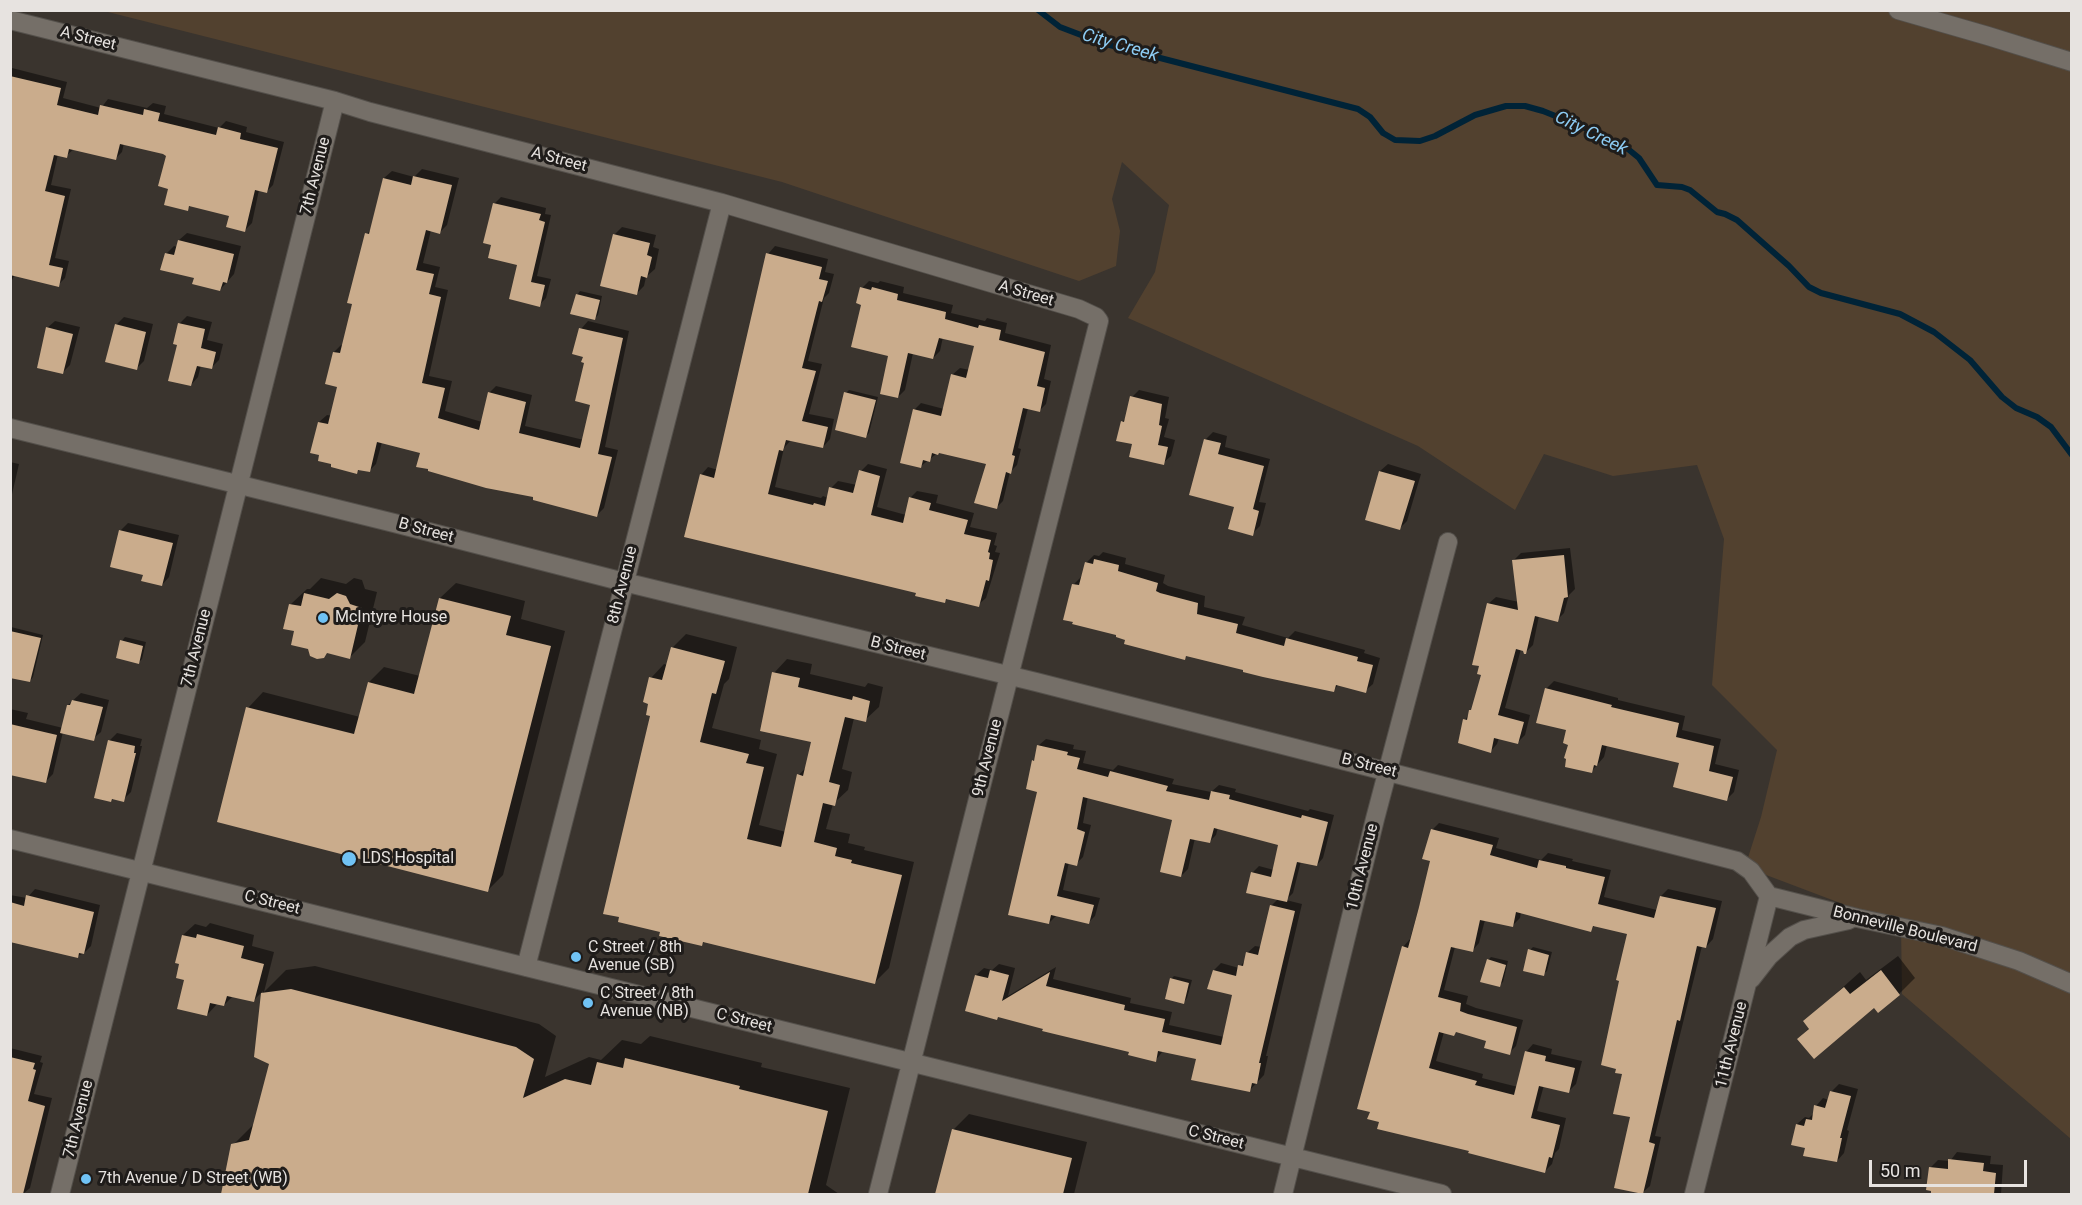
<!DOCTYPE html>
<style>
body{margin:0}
#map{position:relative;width:2082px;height:1205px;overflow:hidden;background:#3a342e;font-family:Roboto,sans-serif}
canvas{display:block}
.frame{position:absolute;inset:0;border:12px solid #e7e3e0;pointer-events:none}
.scale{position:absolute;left:1869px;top:1160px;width:158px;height:27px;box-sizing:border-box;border:3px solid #e7e3e0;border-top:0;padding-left:8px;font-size:18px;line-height:21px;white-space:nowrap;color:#e7e3e0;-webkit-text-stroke:4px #1f1c1a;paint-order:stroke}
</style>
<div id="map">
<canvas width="2082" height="1205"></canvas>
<div class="frame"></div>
<div class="scale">50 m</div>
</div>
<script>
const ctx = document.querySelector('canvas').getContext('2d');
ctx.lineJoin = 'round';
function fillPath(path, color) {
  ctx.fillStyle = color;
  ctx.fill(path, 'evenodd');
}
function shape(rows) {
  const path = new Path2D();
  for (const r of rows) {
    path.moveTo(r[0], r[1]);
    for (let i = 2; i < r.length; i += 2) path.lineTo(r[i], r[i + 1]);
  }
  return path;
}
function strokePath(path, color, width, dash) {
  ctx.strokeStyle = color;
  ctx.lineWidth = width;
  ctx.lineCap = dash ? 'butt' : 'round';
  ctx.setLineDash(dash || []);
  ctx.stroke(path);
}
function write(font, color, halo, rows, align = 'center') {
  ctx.font = font + ' Roboto,sans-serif';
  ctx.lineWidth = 6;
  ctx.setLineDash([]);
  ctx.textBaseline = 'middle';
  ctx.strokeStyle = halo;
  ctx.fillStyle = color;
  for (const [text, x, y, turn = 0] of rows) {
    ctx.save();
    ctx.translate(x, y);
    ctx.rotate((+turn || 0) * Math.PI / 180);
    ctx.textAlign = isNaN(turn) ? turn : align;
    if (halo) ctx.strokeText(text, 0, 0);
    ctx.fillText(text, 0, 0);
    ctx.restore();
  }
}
fillPath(shape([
 [104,11,2071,11,2071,1139,1902,994,1901,926,1745,867,1761,817,1777,750,1712,685,1724,539,1697,465,1613,476,1544,454,1515,510,1418,446,1128,318,1155,272,1169,205,1122,162,1112,199,1120,231,1116,266,1079,281,782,182]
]), '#52412f');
fillPath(shape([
 [12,68,67,82,63,98,101,108,108,99,147,108,153,103,166,106,164,114,219,128,226,121,247,127,246,132,284,142,273,185,266,192,259,190,252,223,245,230,231,215,191,205,187,209,170,187,168,155,124,143,122,152,115,159,74,149,66,156,58,154,51,185,71,189,55,258,69,261,65,278,58,285,18,276,14,276,10,284,10,70],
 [422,169,459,178,447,225,440,232,431,230,423,263,440,267,435,287,448,290,429,376,452,381,445,411,482,422,489,393,496,386,532,395,525,426,584,440,592,403,581,329,588,321,629,331,605,447,618,450,604,508,597,515,535,496,422,452,382,442,376,464,369,471,360,469,357,472,319,422,327,415,332,416,339,386,334,352,341,345,344,346,367,234,372,228,384,178,392,171,414,177],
 [501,197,546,208,545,214,551,215,537,276,551,279,546,298,539,305,519,264,493,244,494,204],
 [622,227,656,235,653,247,659,249,655,269,646,277,644,286,637,293,614,235],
 [187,233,241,246,234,274,220,290,166,254,174,246,177,247,179,240],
 [775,246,828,259,825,272,834,274,829,293,824,298,808,361,822,364,809,414,834,419,830,439,823,447,791,440,784,448,775,487,821,498,823,496,828,498,831,488,838,481,857,485,861,471,868,464,887,469,877,507,906,515,910,498,917,491,938,495,936,503,974,513,970,527,997,533,994,545,997,546,995,552,1000,553,986,598,978,605,948,598,945,601,918,592,701,475,708,467,718,470,768,254],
 [869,281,878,283,880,281,904,287,903,293,953,305,951,313,985,321,987,318,1007,323,1005,333,1051,345,1044,379,1051,381,1046,404,1039,411,1028,408,1018,448,1021,449,1017,465,1010,472,1003,501,996,508,987,463,940,451,921,466,914,410,921,403,944,409,952,375,960,368,970,370,976,345,943,337,940,351,933,358,913,353,905,390,898,397,890,355,863,303,862,288],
 [580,291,602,296,598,315,594,319,577,295],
 [187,316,212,322,207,340,223,344,219,360,211,368,201,365,198,377,191,385,179,344,180,323],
 [124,317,153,324,144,361,136,369,116,325],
 [55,321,80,327,70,365,63,372,47,328],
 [849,390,878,397,869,433,866,436,846,393],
 [1139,390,1169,397,1165,418,1169,419,1164,437,1175,440,1171,456,1163,463,1122,422,1127,417,1132,397],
 [1213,432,1227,436,1225,447,1270,459,1259,502,1266,503,1260,526,1252,534,1236,506,1205,440],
 [10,462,19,464,10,503],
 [1388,464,1421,474,1407,521,1400,528,1367,518,1380,471],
 [128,523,179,535,169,577,162,585,120,531],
 [1570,548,1575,589,1569,595,1564,613,1557,620,1539,616,1533,645,1525,653,1521,649,1505,708,1530,715,1525,735,1517,743,1499,738,1497,744,1490,752,1465,720,1473,708,1482,674,1488,604,1496,597,1519,602,1513,561,1521,553],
 [1103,552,1126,558,1125,564,1165,575,1163,583,1168,586,1205,596,1204,607,1245,617,1242,625,1288,638,1295,631,1365,650,1364,653,1380,658,1373,684,1365,691,1339,684,1333,691,1188,654,1185,658,1127,639,1074,584,1081,577,1086,563,1094,555,1099,556],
 [321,578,346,584,354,578,362,580,365,589,377,592,365,642,349,658,310,648,296,630,291,604,307,589,310,589],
 [456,583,525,601,521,619,565,631,503,875,488,890,248,708,263,692,360,717,369,682,384,667,420,676,440,598],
 [11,627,43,635,33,677,30,681,10,676],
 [686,634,737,647,729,679,724,684,712,728,761,740,759,749,777,754,759,825,786,832,799,775,807,766,813,741,774,673,787,659,812,664,810,674,865,687,868,683,883,687,879,707,865,720,854,718,842,769,852,772,848,790,833,804,826,829,850,834,848,843,865,847,864,850,914,862,889,968,875,982,705,941,702,944,662,931,651,678,664,664,667,665,672,648],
 [125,637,146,642,142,659,139,662,122,641],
 [1554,681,1618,698,1618,700,1685,716,1682,730,1721,739,1715,764,1739,770,1734,792,1727,799,1681,762,1607,745,1604,757,1591,772,1569,744,1568,729,1546,689],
 [81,693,109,700,101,732,93,739,63,732,53,774,46,781,10,771,10,709,28,713,26,719,63,728,68,705],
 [117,733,142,739,140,746,142,746,131,792,123,800,114,798,111,801,96,797,110,740],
 [1046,739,1074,745,1073,749,1086,751,1083,763,1113,770,1118,765,1174,779,1172,784,1211,792,1219,785,1236,789,1235,792,1308,811,1310,809,1334,815,1323,858,1317,865,1301,861,1293,893,1286,900,1302,904,1266,1056,1268,1056,1264,1075,1249,1091,1198,1058,1163,1051,1155,1061,1131,1051,998,1016,976,975,984,968,992,970,999,964,1015,968,1008,996,1056,967,1053,979,1131,998,1130,1003,1172,1012,1169,1025,1224,1037,1234,994,1214,970,1221,963,1239,968,1246,959,1247,953,1255,946,1261,947,1271,906,1279,898,1252,873,1259,866,1274,870,1280,843,1218,827,1216,835,1209,842,1195,838,1188,869,1181,876,1173,819,1088,796,1083,823,1091,825,1083,857,1076,864,1069,862,1063,890,1100,898,1095,916,1088,923,1057,915,1049,923,1039,791,1033,761,1036,758,1039,745],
 [1439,823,1499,838,1496,848,1541,860,1548,853,1573,859,1572,861,1611,870,1604,897,1657,910,1661,896,1668,889,1722,901,1713,939,1706,947,1702,946,1655,1136,1661,1137,1650,1186,1642,1193,1632,1116,1623,1073,1629,933,1595,925,1591,930,1521,912,1520,918,1513,925,1485,920,1479,943,1472,951,1455,947,1444,990,1468,996,1466,1004,1476,1008,1523,1020,1516,1046,1509,1053,1488,1040,1457,1031,1454,1034,1444,1032,1436,1061,1483,1074,1482,1078,1518,1087,1526,1052,1533,1044,1552,1049,1551,1054,1582,1061,1576,1084,1568,1092,1544,1085,1537,1111,1566,1118,1559,1149,1555,1153,1552,1164,1545,1171,1470,1150,1379,1128,1403,947,1410,939,1432,860,1432,830],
 [35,889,100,905,91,946,84,953,78,956,12,941,10,945,10,895,27,898],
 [210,923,254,935,252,946,274,952,264,992,286,970,315,966,539,1024,556,1036,545,1077,589,1057,601,1060,622,1040,641,1044,650,1036,762,1063,761,1067,850,1088,826,1185,839,1194,223,1194,233,1145,256,1122,271,1063,255,1056,263,991,253,1001,233,996,224,1005,218,1003,207,1015,186,979,183,935,195,924,206,927],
 [1533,947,1552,952,1547,971,1543,974,1530,950],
 [1898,956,1915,978,1899,994,1799,1039,1810,1027,1805,1021,1860,972,1866,980],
 [1491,957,1508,961,1503,982,1499,985,1488,960],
 [1174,976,1192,980,1187,998,1184,1002,1171,979],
 [10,1048,42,1056,40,1062,43,1063,34,1094,52,1098,30,1188,23,1194,10,1192],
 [1839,1084,1858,1089,1847,1130,1849,1131,1844,1153,1837,1161,1806,1147,1797,1124,1805,1117,1809,1118,1815,1112,1816,1106,1823,1098,1829,1100,1831,1092],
 [969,1114,1087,1142,1074,1194,937,1194,954,1129],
 [1957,1152,1991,1156,1990,1164,2003,1165,2001,1194,1932,1194,1931,1167,1938,1160,1950,1161]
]), '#0007');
strokePath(shape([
 [1038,10,1060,27,1102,43,1358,109,1370,117,1383,133,1395,140,1420,141,1435,136,1475,115,1506,106,1525,106,1543,111,1595,132,1628,149,1639,158,1657,185,1682,187,1690,190,1717,212,1725,214,1737,220,1789,266,1809,287,1821,293,1900,314,1934,332,1970,360,2002,397,2016,408,2037,417,2051,427,2072,455]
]), '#002337', 6);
fillPath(shape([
 [10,76,61,88,57,105,98,115,100,105,143,115,144,109,160,113,158,121,216,135,218,127,241,133,240,139,278,148,267,193,255,190,245,232,226,227,229,216,189,206,188,211,164,205,168,189,158,186,166,156,163,154,120,144,116,160,69,149,67,158,54,155,45,191,65,196,49,265,63,268,59,287,10,275],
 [413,176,452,185,440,234,426,230,416,270,434,274,429,294,441,297,422,383,445,388,438,418,479,430,488,392,526,402,519,433,580,448,590,405,575,401,584,363,581,362,583,357,572,354,579,328,623,338,598,454,612,457,597,517,533,500,533,497,486,488,428,471,428,469,416,467,420,453,377,442,370,472,358,470,357,474,331,467,331,464,318,461,319,455,310,453,318,422,328,424,337,387,325,384,333,352,340,353,352,304,347,303,365,233,369,234,383,178,411,185],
 [493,203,541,214,539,220,545,222,531,282,545,285,540,307,509,299,517,265,488,258,491,245,483,243],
 [613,234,650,243,647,255,652,257,647,278,641,276,637,295,600,286],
 [178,240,234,254,227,283,223,282,220,291,192,284,194,278,160,270,165,253,174,255],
 [766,253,822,267,819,279,828,281,822,302,819,301,802,368,816,371,802,421,828,427,823,448,786,440,783,451,779,450,768,494,813,505,814,503,825,506,829,487,853,493,859,470,880,476,871,515,903,523,909,497,931,503,929,510,968,520,964,534,991,540,988,552,990,553,989,559,993,560,989,581,986,580,979,607,946,599,945,603,915,596,916,593,684,537,700,474,714,478],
 [860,287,871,290,872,287,898,294,897,300,946,312,945,319,978,328,979,325,1001,330,999,340,1045,352,1037,386,1045,388,1040,412,1023,408,1012,455,1015,456,1011,474,1006,472,997,509,974,503,986,464,939,453,938,455,932,453,930,462,923,460,921,468,900,463,913,409,941,416,951,374,966,378,974,346,939,338,933,359,908,353,898,398,880,394,888,356,851,347,861,305,856,303],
 [576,294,600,300,595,320,570,314],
 [178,323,205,329,201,348,216,352,212,369,197,366,191,386,168,381,177,345,173,344],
 [115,324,146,332,137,370,105,362],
 [46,327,73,334,63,374,37,368],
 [844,392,876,400,866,438,835,430],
 [1130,396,1162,404,1159,425,1162,426,1158,445,1168,447,1164,465,1129,457,1132,444,1116,441,1121,421,1124,422],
 [1204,439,1221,443,1218,454,1264,466,1253,509,1259,511,1253,536,1228,529,1234,507,1189,495],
 [1379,471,1415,481,1400,530,1365,520],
 [119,530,173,543,162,586,141,581,143,575,110,567],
 [1564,555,1568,597,1564,598,1558,622,1535,616,1526,654,1524,654,1523,651,1516,649,1498,715,1524,722,1518,744,1494,738,1491,753,1458,743,1463,719,1467,720,1469,710,1471,710,1481,675,1477,674,1479,666,1472,665,1487,603,1518,610,1512,560],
 [1094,559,1119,565,1118,571,1158,583,1156,591,1160,593,1198,603,1197,614,1238,624,1236,633,1284,646,1286,638,1358,657,1357,661,1373,665,1366,693,1336,685,1334,692,1263,677,1243,672,1243,670,1186,656,1185,660,1124,644,1125,640,1116,637,1116,635,1072,624,1073,622,1063,620,1072,584,1079,585,1085,562,1093,564],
 [304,593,329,599,337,593,346,596,350,604,362,608,350,659,327,653,324,658,317,659,310,656,308,649,291,645,294,631,283,629,289,604,301,606],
 [439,598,511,616,506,635,551,646,488,892,217,822,246,707,354,734,368,682,414,694],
 [10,631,41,638,30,682,10,678],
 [120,640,143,646,139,664,116,658],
 [671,647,725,661,716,694,712,693,700,742,749,754,746,763,764,767,747,839,781,847,797,774,803,776,811,742,760,731,772,672,800,678,798,687,852,700,853,696,870,701,866,722,845,717,829,782,840,785,835,806,823,803,814,842,837,848,835,856,852,860,851,863,902,875,875,984,703,942,702,946,659,936,660,932,618,922,619,917,603,914,650,716,646,715,648,704,643,702,649,677,662,680],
 [1545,688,1612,705,1611,707,1679,723,1676,737,1714,746,1709,771,1733,777,1727,801,1673,787,1679,763,1602,745,1597,766,1594,765,1592,773,1565,767,1566,759,1564,758,1568,745,1563,743,1566,730,1536,723],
 [72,700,103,707,94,741,60,733,67,705,70,705],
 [10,724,57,735,46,783,10,775],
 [108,740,135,746,134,753,136,753,124,802,112,799,111,802,94,798],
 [1037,745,1068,752,1067,755,1080,758,1077,769,1108,777,1110,771,1168,786,1166,791,1209,800,1211,791,1230,795,1229,799,1301,818,1302,815,1328,822,1317,866,1297,862,1287,902,1246,893,1251,872,1271,877,1278,845,1214,828,1210,843,1190,839,1181,877,1160,872,1172,820,1083,797,1077,829,1085,832,1077,866,1065,863,1057,896,1094,905,1089,924,1051,915,1049,924,1008,915,1037,792,1026,789,1032,760,1034,761],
 [1431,829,1493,845,1490,855,1537,868,1539,860,1566,866,1566,868,1605,877,1598,904,1654,918,1660,896,1716,908,1706,948,1697,946,1680,1021,1677,1020,1649,1142,1655,1144,1643,1194,1614,1188,1630,1117,1613,1114,1622,1074,1615,1073,1616,1069,1601,1065,1619,981,1616,980,1627,934,1593,926,1591,932,1516,912,1513,927,1480,920,1473,952,1451,947,1438,997,1461,1003,1460,1011,1468,1014,1517,1027,1510,1055,1484,1048,1486,1041,1456,1032,1454,1036,1439,1032,1429,1068,1477,1081,1475,1085,1514,1095,1525,1051,1546,1056,1545,1061,1575,1068,1569,1093,1539,1086,1531,1118,1560,1125,1552,1158,1549,1157,1545,1173,1468,1153,1469,1151,1377,1129,1379,1122,1367,1119,1370,1112,1357,1109,1402,946,1408,948,1419,907,1430,861,1422,859],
 [26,895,94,912,84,954,79,953,78,958,10,942,10,902,24,906],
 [1270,905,1295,911,1259,1063,1261,1063,1257,1084,1252,1083,1250,1092,1191,1080,1196,1059,1158,1051,1156,1062,1128,1055,1129,1052,1042,1031,1043,1029,998,1017,997,1020,965,1011,975,975,988,978,990,970,1009,975,1002,1001,1050,972,1046,986,1125,1005,1124,1010,1165,1019,1162,1032,1221,1045,1232,995,1207,989,1213,970,1236,976,1238,965,1243,966,1246,952,1258,955],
 [197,934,244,946,241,958,264,964,254,1002,227,996,224,1006,210,1003,207,1016,177,1009,184,980,176,978,179,964,175,963,182,935,196,938],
 [1528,949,1549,955,1544,976,1523,971],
 [1487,959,1506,965,1500,987,1480,982],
 [1881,970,1900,995,1878,1013,1874,1008,1814,1059,1797,1039,1809,1029,1803,1021,1844,987,1850,994],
 [1170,978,1189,983,1184,1004,1165,999],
 [291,989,516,1047,534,1059,523,1098,565,1079,591,1085,597,1062,623,1068,625,1058,740,1086,739,1089,828,1111,808,1194,221,1194,231,1144,249,1140,269,1064,254,1057,261,993],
 [10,1057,35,1063,33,1069,36,1070,28,1101,45,1106,23,1194,10,1194],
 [1830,1091,1851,1096,1840,1138,1842,1138,1837,1162,1803,1156,1805,1148,1791,1145,1796,1124,1804,1126,1806,1119,1812,1120,1814,1105,1825,1108],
 [952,1129,1072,1158,1063,1194,935,1194],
 [1948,1159,1984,1163,1983,1171,1996,1173,1994,1194,1931,1194,1931,1191,1926,1190,1929,1167,1948,1169]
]), '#caac8c');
const minor = shape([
 [1898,10,1988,36,2072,62],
 [10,20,335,101,370,112,722,203,1079,309,1096,317,1099,321,878,1194],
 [10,428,394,523,624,582,1036,682,1737,861,1751,871,1769,896],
 [10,839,1442,1194],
 [1769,896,1857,918,1942,936,2019,961,2072,984],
 [526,967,722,203],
 [1751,979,1769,956,1790,937,1804,930,1849,920],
 [60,1194,335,101],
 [1283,1194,1375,819,1448,542],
 [1694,1194,1769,896]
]);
strokePath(minor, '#54504b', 20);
strokePath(minor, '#756f68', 18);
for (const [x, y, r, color] of [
 [323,618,6,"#70c2f4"],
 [349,859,8,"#70c2f4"],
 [576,957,6,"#70c2f4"],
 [588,1003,6,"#70c2f4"],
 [86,1179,6,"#70c2f4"]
]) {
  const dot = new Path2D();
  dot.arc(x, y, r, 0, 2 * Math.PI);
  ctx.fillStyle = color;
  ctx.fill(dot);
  strokePath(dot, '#1f1c1a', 2);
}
write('16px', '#e7e3e0', '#1f1c1a', [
 ["A Street",88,39,14],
 ["A Street",559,160,15],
 ["7th Avenue",316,176,-76],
 ["A Street",1026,294,16],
 ["B Street",426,531,15],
 ["8th Avenue",623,585,-76],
 ["7th Avenue",197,648,-76],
 ["B Street",898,649,14],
 ["9th Avenue",988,758,-76],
 ["B Street",1369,766,14],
 ["10th Avenue",1363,867,-76],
 ["C Street",272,903,14],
 ["Bonneville Boulevard",1905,930,14],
 ["C Street",744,1021,14],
 ["11th Avenue",1732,1045,-76],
 ["7th Avenue",79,1119,-76],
 ["C Street",1216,1138,14]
]);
write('16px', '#e7e3e0', '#1f1c1a', [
 ["McIntyre House",335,618],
 ["LDS Hospital",362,859],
 ["C Street / 8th",588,948],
 ["Avenue (SB)",588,966],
 ["C Street / 8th",600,994],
 ["Avenue (NB)",600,1012],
 ["7th Avenue / D Street (WB)",98,1179]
], 'left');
write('italic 18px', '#8dccf4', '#1f1c1a', [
 ["City Creek",1120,46,16],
 ["City Creek",1591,134,26]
]);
</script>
